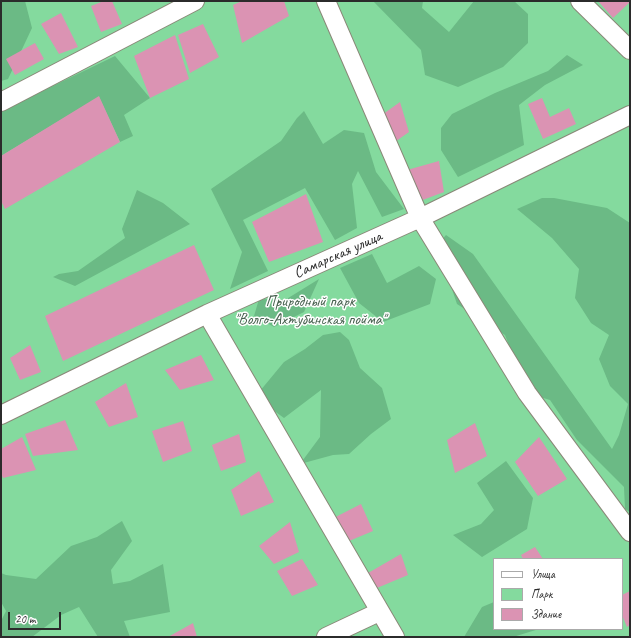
<!DOCTYPE html>
<meta charset="utf-8">
<style>
body{margin:0}
#map{position:relative;width:631px;height:638px;overflow:hidden;background:#eae5c6;font-family:Caveat,sans-serif}
canvas{display:block}
.frame{position:absolute;inset:0;border:2px solid #2b2b2b;pointer-events:none}
.legend{position:absolute;left:493px;top:558px;width:130px;height:72px;box-sizing:border-box;background:#fff;border:1px solid #aaa;margin:0;padding:5px 7px;list-style:none;font-size:12px;color:#2b2b2b}
.legend li{display:flex;align-items:center;gap:8px;height:20px}
.legend b{width:20px;border:1px solid #aaa}
.scale{position:absolute;left:8px;top:612px;width:53px;height:18px;box-sizing:border-box;border:2px solid #2b2b2b;border-top:0;padding-left:5px;font-size:12px;line-height:14px;white-space:nowrap;color:#2b2b2b;-webkit-text-stroke:3px #fff;paint-order:stroke}
</style>
<div id="map">
<canvas width="631" height="638"></canvas>
<div class="frame"></div>
<ul class="legend">
<li><b style="height:5px;background:#fff"></b>Улица</li>
<li><b style="height:11px;background:#84da9e"></b>Парк</li>
<li><b style="height:11px;background:#db93b3"></b>Здание</li>
</ul>
<div class="scale">20 m</div>
</div>
<script>
const ctx = document.querySelector('canvas').getContext('2d');
ctx.lineJoin = 'round';
function fillPath(path, color) {
  ctx.fillStyle = color;
  ctx.fill(path, 'evenodd');
}
function shape(rows) {
  const path = new Path2D();
  for (const r of rows) {
    path.moveTo(r[0], r[1]);
    for (let i = 2; i < r.length; i += 2) path.lineTo(r[i], r[i + 1]);
  }
  return path;
}
function strokePath(path, color, width, dash) {
  ctx.strokeStyle = color;
  ctx.lineWidth = width;
  ctx.lineCap = dash ? 'butt' : 'round';
  ctx.setLineDash(dash || []);
  ctx.stroke(path);
}
function write(font, color, halo, rows, align = 'center') {
  ctx.font = font + ' Caveat,sans-serif';
  ctx.lineWidth = 3;
  ctx.setLineDash([]);
  ctx.textBaseline = 'middle';
  ctx.strokeStyle = halo;
  ctx.fillStyle = color;
  for (const [text, x, y, turn = 0] of rows) {
    ctx.save();
    ctx.translate(x, y);
    ctx.rotate((+turn || 0) * Math.PI / 180);
    ctx.textAlign = isNaN(turn) ? turn : align;
    if (halo) ctx.strokeText(text, 0, 0);
    ctx.fillText(text, 0, 0);
    ctx.restore();
  }
}
fillPath(shape([
 [1,1,630,1,630,637,1,637],
 [494,559,622,559,622,629,494,629]
]), '#84da9e');
fillPath(shape([
 [1,1,25,1,32,28,8,79,1,81],
 [373,1,423,1,422,8,449,32,474,1,514,1,528,14,528,43,503,67,458,87,425,75,421,50],
 [567,55,583,65,545,85,519,105,524,145,458,177,441,150,441,128,452,114,495,93,548,71],
 [115,56,150,98,124,115,133,136,120,142,99,97,1,156,1,111],
 [304,111,323,144,344,130,364,133,376,172,404,209,382,217,358,171,352,184,357,228,335,240,305,188,243,220,268,271,230,289,242,252,211,189,281,141,297,118],
 [137,190,163,203,190,224,75,286,53,277,59,274,78,271,125,238,122,229],
 [542,198,554,198,607,208,630,223,630,512,625,509,624,487,577,440,550,400,527,393,505,335,457,304,437,245,446,235,473,254,612,449,619,435,628,404,610,386,599,359,609,335,591,323,575,298,579,269,552,238,517,209],
 [372,254,387,283,419,266,436,279,430,304,383,322,359,303,340,268],
 [319,279,304,312,274,327,254,316,259,299,285,300],
 [340,332,349,340,360,368,382,388,391,419,371,434,349,454,333,455,300,464,320,437,321,390,284,418,255,397,284,362,305,349,323,335],
 [506,461,533,498,527,529,482,557,453,535,481,524,494,510,477,483],
 [122,521,132,541,111,570,113,584,130,581,163,564,170,612,124,621,130,637,98,637,79,607,61,615,32,637,1,637,1,621,6,611,1,602,1,573,6,575,36,579,71,546,97,537],
 [494,602,494,629,539,629,513,637,464,637,482,607]
]), '#6bba85');
fillPath(shape([
 [104,1,112,1,122,24,101,32,91,6],
 [242,1,284,1,289,16,242,43,233,5],
 [598,1,630,1,630,2,613,18],
 [61,13,78,47,59,54,41,24],
 [203,24,219,57,190,73,178,35],
 [175,35,189,79,150,98,134,56],
 [35,43,44,59,15,75,6,59],
 [99,96,120,142,5,209,1,201,1,156],
 [542,98,550,117,569,108,576,124,543,139,528,104],
 [400,102,409,132,382,151,372,122],
 [439,161,444,192,420,201,407,170],
 [306,194,323,242,269,262,252,222],
 [194,245,214,290,63,361,45,316],
 [30,345,41,372,20,380,10,358],
 [201,355,214,380,180,390,165,370],
 [126,383,138,417,109,427,95,402],
 [65,420,78,450,33,456,25,434],
 [183,421,192,451,163,462,152,431],
 [475,423,487,456,455,473,447,440],
 [239,434,246,462,221,471,212,445],
 [22,437,36,470,3,478,1,473,1,449],
 [539,437,567,479,538,496,515,462],
 [259,471,274,502,241,516,231,490],
 [361,504,373,531,337,546,320,525],
 [290,522,299,552,274,564,259,546],
 [535,547,543,559,523,559,521,555],
 [401,554,408,575,365,593,356,580],
 [302,559,318,585,292,596,277,571],
 [630,591,630,625,627,627,622,615,622,595],
 [193,623,197,637,168,637]
]), '#db93b3');
const minor = shape([
 [326,1,420,218,527,393,630,532],
 [580,1,630,50],
 [1,102,195,1],
 [207,314,395,637],
 [1,415,207,314,420,218,630,115],
 [326,637,379,612]
]);
strokePath(minor, '#8a8878', 20);
strokePath(minor, '#fff', 18);
write('16px', '#2b2b2b', '#fff', [
 ["Самарская улица",338,255,-24]
]);
write('16px', '#46604e', '#fff', [
 ["Природный парк",310,302],
 ["\"Волго-Ахтубинская пойма\"",310,320]
]);
</script>
